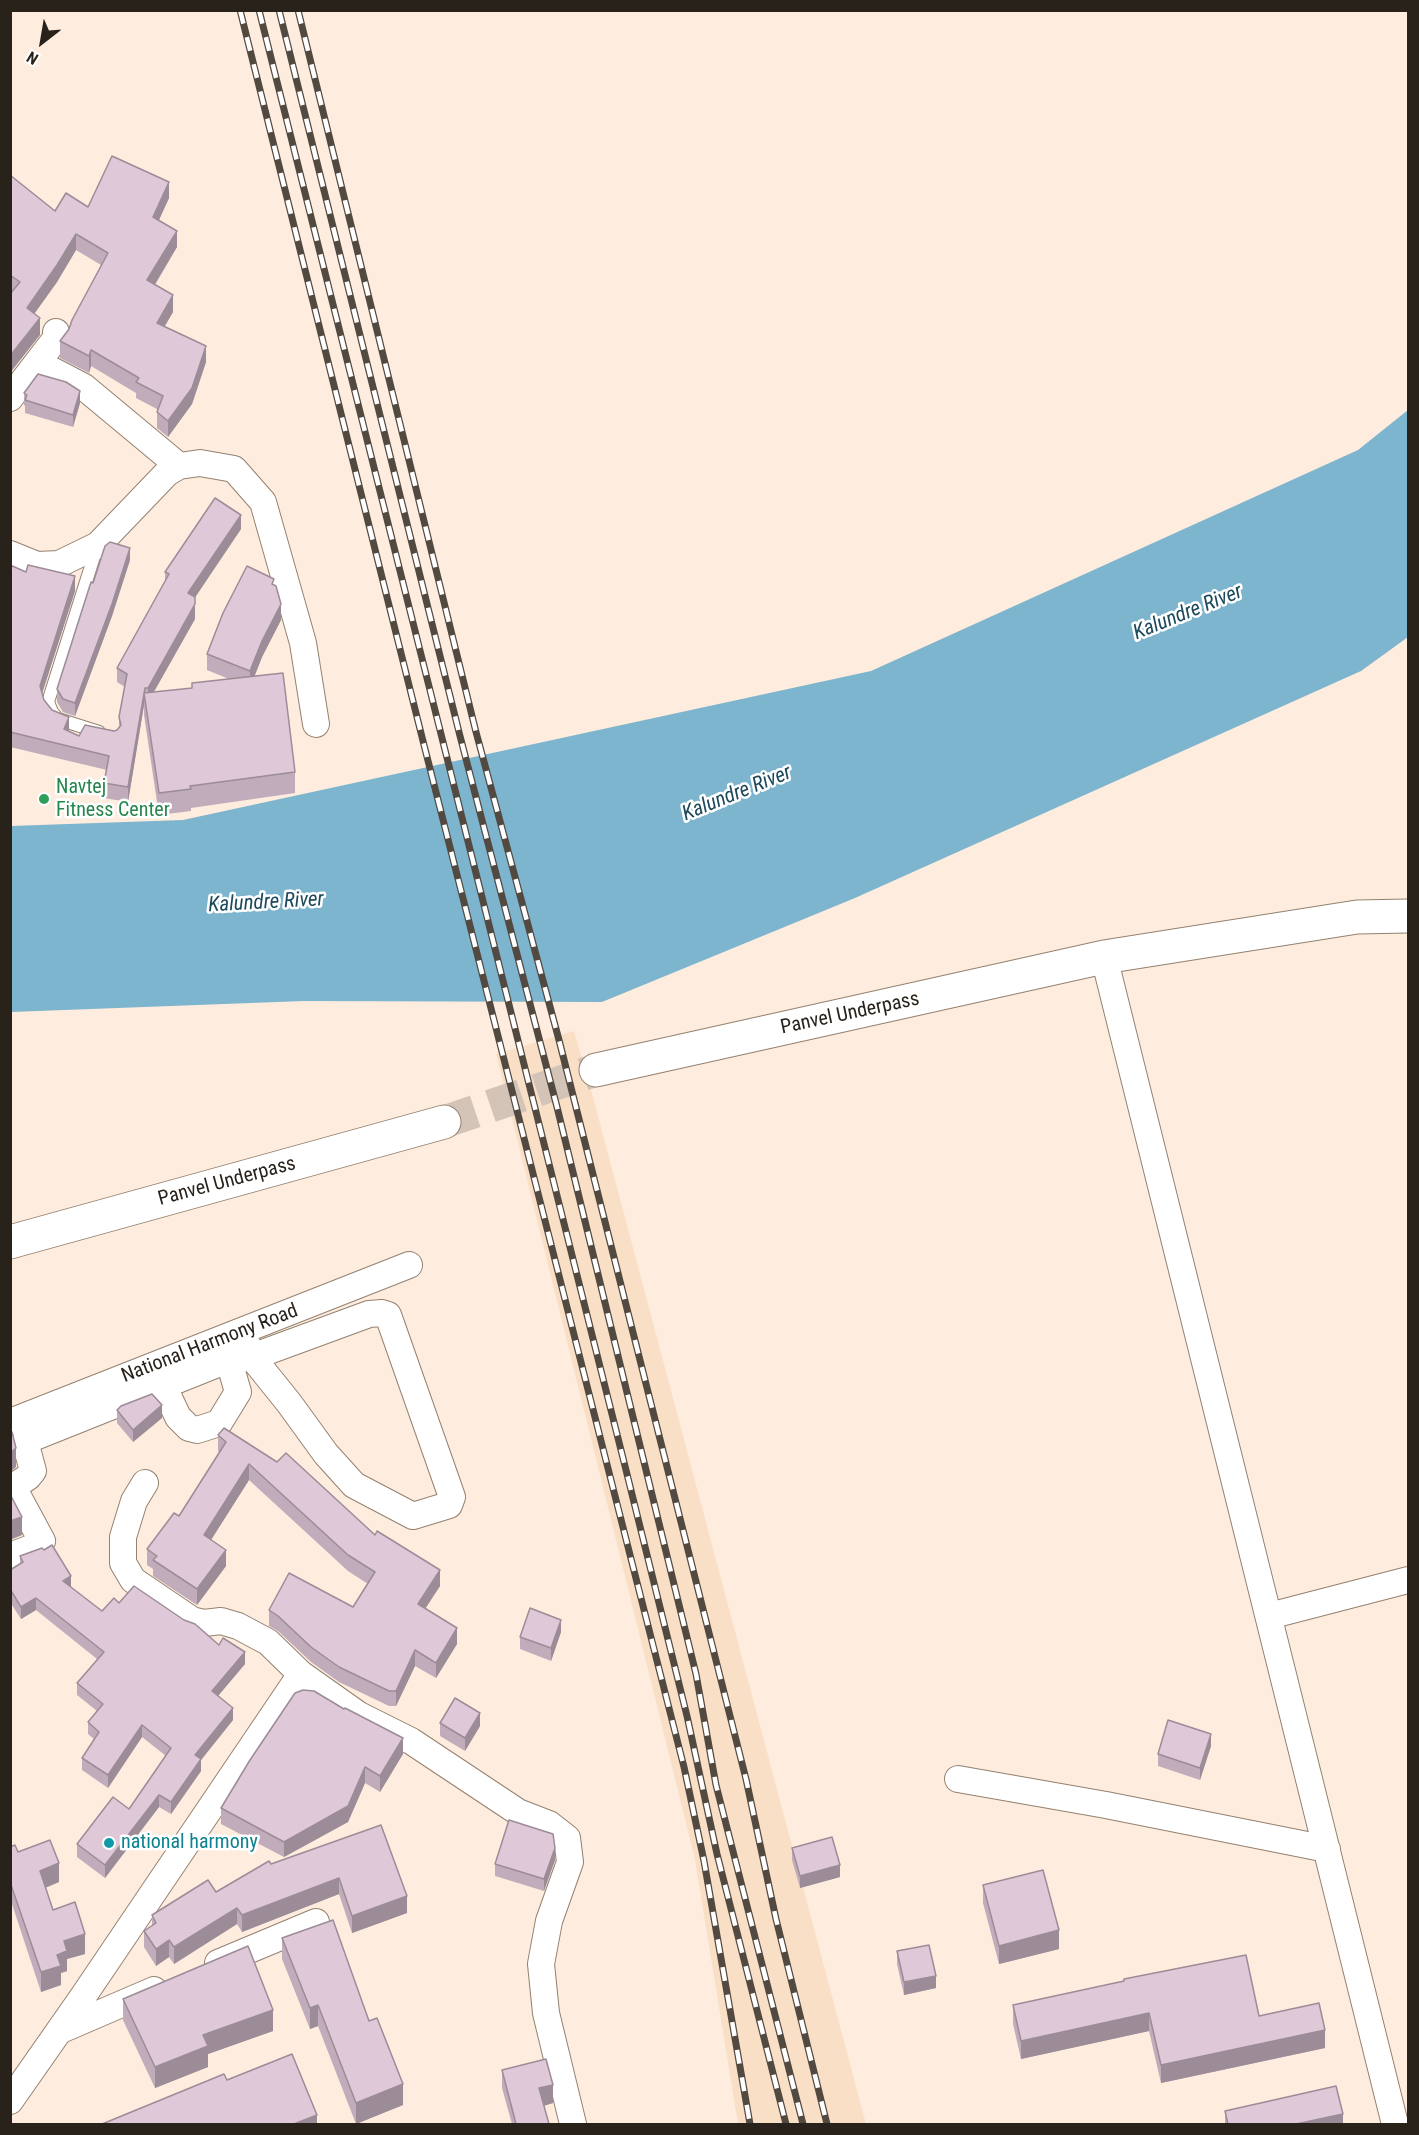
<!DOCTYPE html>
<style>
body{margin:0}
#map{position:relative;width:1419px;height:2135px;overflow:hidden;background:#feedde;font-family:"Roboto Condensed",sans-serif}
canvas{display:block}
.frame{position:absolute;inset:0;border:12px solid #29221b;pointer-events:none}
.north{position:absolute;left:12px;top:12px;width:60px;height:60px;-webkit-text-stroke:4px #fff;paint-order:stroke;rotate:211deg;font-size:16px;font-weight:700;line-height:24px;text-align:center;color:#29221b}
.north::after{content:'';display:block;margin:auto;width:21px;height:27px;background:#29221b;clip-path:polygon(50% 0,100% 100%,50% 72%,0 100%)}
</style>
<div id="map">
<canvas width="1419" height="2135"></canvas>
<div class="frame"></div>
<div class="north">N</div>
</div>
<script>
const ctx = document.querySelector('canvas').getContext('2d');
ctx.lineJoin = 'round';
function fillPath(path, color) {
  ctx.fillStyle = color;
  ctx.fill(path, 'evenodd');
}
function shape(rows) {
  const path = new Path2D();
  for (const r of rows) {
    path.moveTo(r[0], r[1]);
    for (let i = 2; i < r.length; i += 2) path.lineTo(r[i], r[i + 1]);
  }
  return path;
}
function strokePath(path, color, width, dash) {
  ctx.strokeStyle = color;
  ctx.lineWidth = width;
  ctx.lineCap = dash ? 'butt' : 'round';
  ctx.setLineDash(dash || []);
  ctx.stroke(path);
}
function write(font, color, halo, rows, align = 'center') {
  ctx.font = font + ' "Roboto Condensed",sans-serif';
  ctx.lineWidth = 5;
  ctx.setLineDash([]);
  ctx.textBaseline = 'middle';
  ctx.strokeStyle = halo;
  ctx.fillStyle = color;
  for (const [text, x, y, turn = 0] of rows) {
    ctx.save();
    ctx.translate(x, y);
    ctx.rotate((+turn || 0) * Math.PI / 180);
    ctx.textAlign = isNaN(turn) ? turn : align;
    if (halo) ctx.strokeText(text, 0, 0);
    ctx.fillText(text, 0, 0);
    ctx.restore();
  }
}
fillPath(shape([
 [574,1031,593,1097,866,2124,738,2124,695,1860,496,1054]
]), '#fadfc7');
fillPath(shape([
 [1408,410,1408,637,1361,671,855,898,602,1002,304,1001,11,1012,11,826,183,820,871,671,1358,450]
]), '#7db4ce');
strokePath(shape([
 [444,1122,596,1070]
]), '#d3c4b7', 33, [33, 16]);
const service = shape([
 [97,547,48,702,52,712,58,719,99,732]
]);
const minor = shape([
 [38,363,84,387,179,466],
 [10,398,57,337,56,332],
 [10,554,37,565,59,564,98,545,167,473,179,466,200,463,234,469,263,502,303,643,316,724],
 [1104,957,1395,2124],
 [163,1385,178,1417,189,1428,197,1430,219,1423,238,1392,229,1361],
 [10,1422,409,1265],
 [145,1483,134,1501,123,1537,123,1563,133,1580,192,1620,204,1623,221,1621,238,1626,268,1642,301,1674,359,1715,411,1741,518,1812,549,1824,567,1838,570,1862,549,1921,541,1964,546,2013,573,2124],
 [10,1556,39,1545,42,1541,14,1489,16,1485,28,1477,33,1471,25,1441,220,1363,252,1357,369,1314,382,1313,388,1315,452,1497,449,1505,413,1516,354,1485,326,1454,289,1403,252,1357,242,1331],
 [1269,1616,1408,1580],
 [958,1779,1106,1805,1327,1849],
 [218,1963,316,1922],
 [61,2030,154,1990],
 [10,2101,82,1998,301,1674]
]);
const secondary = shape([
 [596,1070,1104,957,1357,917,1408,916],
 [10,1242,444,1122]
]);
strokePath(service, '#948170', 14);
strokePath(minor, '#948170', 28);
strokePath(secondary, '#948170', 35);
strokePath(service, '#fff', 12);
strokePath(minor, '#fff', 26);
strokePath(secondary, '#fff', 33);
const rail = shape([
 [240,10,424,745,684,1767,704,1861,750,2124],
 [259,10,624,1462,687,1716,717,1854,786,2124],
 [279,10,460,736,557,1107,696,1674,716,1785,803,2124],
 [298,10,476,732,559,1040,746,1779,776,1919,827,2124]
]);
strokePath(rail, '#524941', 7);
strokePath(rail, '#fff', 4.5, [14]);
fillPath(shape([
 [10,175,55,211,169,198,159,220,177,247,155,285,173,312,165,326,206,362,192,404,168,437,157,428,157,409,136,398,136,393,91,366,89,373,60,358,60,341,69,329,101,265,76,250,57,282,34,314,40,335,10,292],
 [24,393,80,403,73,427,25,413,25,406,24,405],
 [241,529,195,597,195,619,154,692,192,688,229,679,207,670,207,654,274,585,281,620,262,657,254,676,295,772,295,793,191,808,191,811,159,815,144,715,144,705,128,802,104,798,104,783,107,770,10,747,10,565,26,572,75,591,42,693,44,700,69,731,79,736,117,730,119,727,119,717,125,687,117,682,117,668,165,581,165,572],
 [130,560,112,616,75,716,63,712,57,702,57,689,93,583],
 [117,1410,162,1418,133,1442,117,1423],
 [218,1435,375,1535,440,1586,425,1608,457,1644,436,1678,415,1666,396,1706,389,1706,339,1682,311,1662,278,1631,269,1626,269,1610,353,1607,368,1584,348,1571,249,1480,211,1540,226,1566,197,1605,153,1576,153,1569,147,1565,147,1549,179,1516,219,1452,218,1451],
 [20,1556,71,1588,102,1611,119,1603,219,1645,245,1664,218,1696,233,1720,201,1760,201,1771,171,1814,159,1807,105,1878,77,1857,77,1844,129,1809,166,1756,142,1737,108,1788,82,1770,82,1758,94,1739,88,1734,88,1722,97,1711,77,1695,77,1683,97,1659,36,1610,21,1619,10,1602,10,1570,20,1564],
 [561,1632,551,1661,520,1649,520,1637],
 [440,1723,480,1726,465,1751,440,1736],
 [1211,1746,1200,1780,1158,1766,1158,1754],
 [403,1754,380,1792,365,1783,348,1822,284,1857,221,1824,221,1808],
 [381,1825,407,1913,352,1933,339,1894,242,1932,237,1924,174,1964,169,1957,156,1966,144,1947,144,1931,152,1926,152,1915,216,1892,271,1864],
 [10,1847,59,1882,45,1888,53,1910,85,1954,67,1959,67,1971,61,1973,61,1985,41,1992,11,1901],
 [792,1848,840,1877,800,1888,792,1860],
 [555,1860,544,1891,495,1876,495,1864],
 [983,1885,1059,1949,999,1964,983,1903],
 [282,1938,369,2021,403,2105,356,2124,318,2026,310,2029,282,1959],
 [897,1951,936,1988,904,1995,897,1964],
 [123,1999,273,2031,208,2054,208,2067,155,2088,123,2020],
 [1013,2005,1259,2016,1325,2048,1161,2083,1149,2031,1021,2059,1013,2024],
 [502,2070,553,2103,544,2106,549,2124,512,2124,502,2088],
 [1225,2111,1343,2124,1225,2124]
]), '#c0acba');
fillPath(shape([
 [169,182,169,198,153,233,153,217],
 [177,231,177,247,147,297,147,280],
 [76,234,76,250,57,282,27,324,27,308],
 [173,295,173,312,157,339,157,323],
 [40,318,40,335,10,373,10,356],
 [206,346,206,362,192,404,168,437,168,421],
 [91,350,91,366,89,373,89,356],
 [80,391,80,403,73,427,73,415],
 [241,515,241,529,188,608,188,593],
 [130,548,130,560,112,616,75,716,75,703],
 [75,576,75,591,40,700,40,686],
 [195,604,195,619,148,702,148,688],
 [281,604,281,620,262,657,250,688,250,671,262,641],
 [145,688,144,705,128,802,128,787],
 [69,717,69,731,64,729],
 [162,1405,162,1418,133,1442,133,1430],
 [16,1448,16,1467,10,1472,10,1453],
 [249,1464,249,1480,204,1551,204,1535],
 [22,1517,22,1535,10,1540,10,1521],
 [226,1550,226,1566,197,1605,197,1589],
 [440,1570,440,1586,418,1620,418,1604],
 [71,1576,71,1588,63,1581],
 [36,1598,36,1610,21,1619,21,1607],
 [561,1620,561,1632,551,1661,551,1648],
 [457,1628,457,1644,436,1678,436,1663],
 [415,1650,415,1666,396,1706,396,1691],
 [245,1652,245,1664,212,1703,212,1691],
 [233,1708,233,1720,201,1760,201,1771,171,1814,171,1802,195,1755],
 [480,1713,480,1726,465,1751,465,1738],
 [142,1725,142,1737,108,1788,108,1775],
 [1211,1734,1211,1746,1200,1780,1200,1768],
 [403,1738,403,1754,380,1792,380,1776],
 [365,1767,365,1783,348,1822,284,1857,284,1842],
 [159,1795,159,1807,105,1878,105,1865],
 [555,1848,555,1860,544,1891,544,1879],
 [59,1863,59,1882,40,1890,40,1871],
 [840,1865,840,1877,800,1888,800,1876],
 [339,1878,339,1894,242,1932,242,1915],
 [407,1896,407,1913,352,1933,352,1916],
 [237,1908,237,1924,174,1964,174,1947],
 [1059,1930,1059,1949,999,1964,999,1946],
 [85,1934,85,1954,67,1959,67,1971,61,1973,61,1985,41,1992,41,1972,64,1941],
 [169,1940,169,1957,156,1966,156,1949],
 [936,1976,936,1988,904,1995,904,1982],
 [318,2005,318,2026,310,2029,310,2008],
 [273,2010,273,2031,208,2054,208,2067,155,2088,155,2067,203,2035],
 [1149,2013,1149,2031,1021,2059,1021,2041],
 [1325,2030,1325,2048,1161,2083,1161,2065],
 [403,2084,403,2105,356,2124,356,2103],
 [553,2085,553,2103,539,2107,539,2088],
 [1343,2114,1343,2124,1296,2124],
 [317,2115,317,2124,294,2124]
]), '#9c8c97');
const building = shape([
 [112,156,169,182,153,217,177,231,147,280,173,295,157,323,206,346,192,388,168,421,157,412,163,396,136,382,139,378,91,350,89,356,60,341,69,329,72,320,108,253,76,234,57,265,27,308,40,318,10,356,10,294,20,282,10,275,10,175,55,211,66,193,88,207,112,156],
 [38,374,66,382,80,391,73,415,25,400,27,395,24,393,38,374],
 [215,498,241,515,188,593,195,597,195,604,148,688,145,688,128,787,104,783,109,756,10,732,10,565,26,572,28,565,75,576,40,686,44,700,52,710,69,717,64,729,79,736,85,725,114,731,117,730,121,725,119,717,127,674,117,668,169,574,165,572,215,498],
 [110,542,130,548,112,604,75,703,63,699,57,689,91,582,93,583,105,546,110,542],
 [247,566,274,579,272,584,276,586,281,604,262,641,250,671,207,654,223,613,247,566],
 [283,673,295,772,190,786,191,789,159,793,144,693,192,688,192,683,283,673],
 [152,1394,162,1405,133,1430,117,1410,121,1406,152,1394],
 [224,1428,277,1462,286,1453,375,1535,377,1531,440,1570,418,1604,457,1628,436,1663,415,1650,396,1691,389,1691,339,1667,311,1647,278,1616,269,1610,289,1573,353,1607,375,1572,348,1555,249,1464,204,1535,226,1550,197,1589,153,1560,157,1556,147,1549,174,1513,179,1516,226,1442,218,1435,224,1428],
 [12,1432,16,1448,10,1453,10,1433,12,1432],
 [10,1494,22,1517,10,1521,10,1494],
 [52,1545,71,1576,63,1581,102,1611,114,1598,119,1603,134,1586,184,1620,195,1624,219,1645,223,1638,245,1652,212,1691,233,1708,195,1755,201,1759,171,1802,159,1795,105,1865,77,1844,113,1797,129,1809,171,1748,142,1725,108,1775,82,1758,99,1732,88,1722,103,1704,77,1683,104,1652,36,1598,21,1607,10,1589,10,1570,23,1562,20,1556,42,1548,44,1550,52,1545],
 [530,1608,561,1620,551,1648,520,1637,530,1608],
 [303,1690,314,1691,344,1709,345,1708,403,1738,380,1776,365,1767,348,1806,284,1842,221,1808,250,1760,295,1693,303,1690],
 [455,1698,480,1713,465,1738,440,1723,455,1698],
 [1168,1720,1211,1734,1200,1768,1158,1754,1168,1720],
 [509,1820,553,1834,555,1848,544,1879,495,1864,509,1820],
 [381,1825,407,1896,352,1916,339,1878,242,1915,237,1908,174,1947,169,1940,156,1949,144,1931,156,1923,152,1915,208,1880,216,1892,269,1861,271,1864,381,1825],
 [832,1837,840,1865,800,1876,792,1848,832,1837],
 [50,1840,59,1863,40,1871,53,1910,75,1902,85,1934,64,1941,67,1951,57,1955,61,1966,41,1972,10,1882,10,1847,15,1845,18,1852,50,1840],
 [1043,1870,1059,1930,999,1946,983,1885,1043,1870],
 [333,1920,369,2021,377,2018,403,2084,356,2103,318,2005,310,2008,282,1938,333,1920],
 [929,1945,936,1976,904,1982,897,1951,929,1945],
 [248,1946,273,2010,203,2035,208,2046,155,2067,123,1999,248,1946],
 [1246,1955,1259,2016,1319,2003,1325,2030,1161,2065,1149,2013,1021,2041,1013,2005,1124,1981,1124,1979,1246,1955],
 [292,2054,317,2115,294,2124,102,2124,224,2074,227,2080,292,2054],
 [546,2059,553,2085,539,2088,549,2124,516,2124,502,2070,546,2059],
 [1336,2086,1343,2114,1296,2124,1228,2124,1225,2111,1336,2086]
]);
fillPath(building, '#dfc8d8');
strokePath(building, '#9c8c97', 1.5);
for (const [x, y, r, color] of [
 [44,799,6,"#2e9e5b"],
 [109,1843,6,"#0f9aa8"]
]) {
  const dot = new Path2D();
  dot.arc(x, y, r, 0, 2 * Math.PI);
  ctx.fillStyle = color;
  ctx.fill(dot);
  strokePath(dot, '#fff', 2);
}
write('20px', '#27864d', '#fff', [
 ["Navtej",56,788],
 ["Fitness Center",56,811]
], 'left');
write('20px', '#29221b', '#fff', [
 ["Panvel Underpass",850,1014,-12],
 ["Panvel Underpass",227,1182,-15],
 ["National Harmony Road",210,1344,-21]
]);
write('20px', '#0d838f', '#fff', [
 ["national harmony",121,1843]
], 'left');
write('italic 21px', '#1c495c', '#fff', [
 ["Kalundre River",1188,613,-22],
 ["Kalundre River",737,794,-22],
 ["Kalundre River",266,903,-3]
]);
</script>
